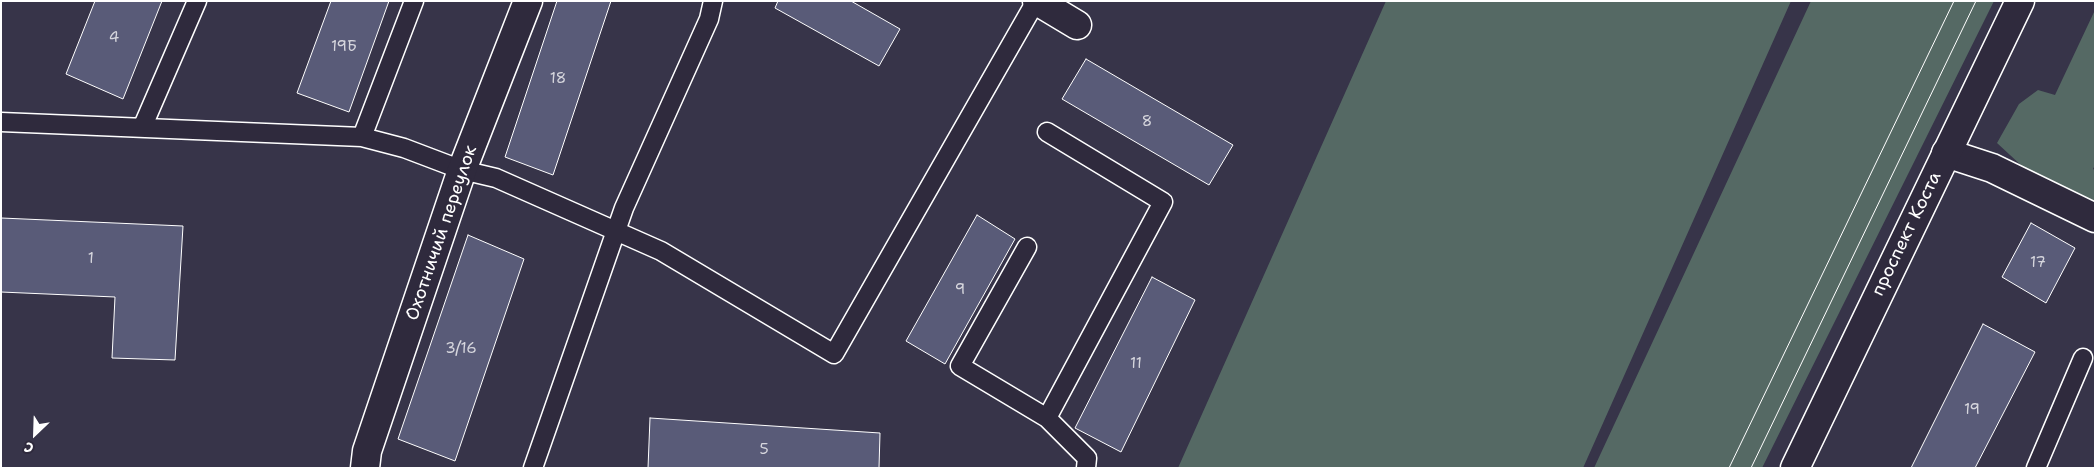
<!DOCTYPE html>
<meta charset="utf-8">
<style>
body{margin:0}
#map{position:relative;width:2096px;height:469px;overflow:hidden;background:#373449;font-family:"Shantell Sans",sans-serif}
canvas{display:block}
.frame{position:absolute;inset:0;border:2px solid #fff;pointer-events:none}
.north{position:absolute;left:10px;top:409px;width:50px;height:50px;-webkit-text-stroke:4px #2f2a3d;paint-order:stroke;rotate:204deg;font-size:14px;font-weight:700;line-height:20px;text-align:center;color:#fff}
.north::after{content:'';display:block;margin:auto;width:18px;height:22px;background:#fff;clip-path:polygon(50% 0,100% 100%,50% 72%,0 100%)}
</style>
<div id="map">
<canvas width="2096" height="469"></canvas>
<div class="frame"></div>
<div class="north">С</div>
</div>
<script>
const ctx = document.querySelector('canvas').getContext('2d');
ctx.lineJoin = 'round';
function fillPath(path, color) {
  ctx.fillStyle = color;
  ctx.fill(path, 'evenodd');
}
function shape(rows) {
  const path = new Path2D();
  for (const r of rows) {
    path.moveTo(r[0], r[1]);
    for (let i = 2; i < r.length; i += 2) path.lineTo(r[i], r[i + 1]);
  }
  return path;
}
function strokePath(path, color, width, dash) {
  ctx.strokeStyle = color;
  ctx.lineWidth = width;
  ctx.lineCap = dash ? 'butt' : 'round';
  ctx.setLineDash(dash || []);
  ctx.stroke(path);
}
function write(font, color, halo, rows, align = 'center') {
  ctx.font = font + ' "Shantell Sans",sans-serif';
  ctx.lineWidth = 4.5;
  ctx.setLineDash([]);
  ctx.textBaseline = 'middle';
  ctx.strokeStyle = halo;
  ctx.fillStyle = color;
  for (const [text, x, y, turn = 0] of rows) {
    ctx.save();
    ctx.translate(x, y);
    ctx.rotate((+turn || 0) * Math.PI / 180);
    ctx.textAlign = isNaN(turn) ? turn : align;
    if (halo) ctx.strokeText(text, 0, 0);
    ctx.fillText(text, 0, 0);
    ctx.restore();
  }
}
fillPath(shape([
 [1386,1,1791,1,1583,468,1178,468],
 [1811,1,1994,1,1762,468,1594,468],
 [2095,10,2095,165,2093,169,2095,170,2095,205,2023,167,1997,143,2019,104,2038,90,2055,95]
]), '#556964');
const building = shape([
 [95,1,162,1,123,99,66,74,95,1],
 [331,1,389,1,349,112,297,93,331,1],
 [557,1,611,1,553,175,505,157,557,1],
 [778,1,851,1,900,29,879,66,775,8,778,1],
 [1086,59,1233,145,1209,185,1062,99,1086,59],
 [977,215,1015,239,945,364,906,341,977,215],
 [1,218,183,226,175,360,112,358,115,297,1,292,1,218],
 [2031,223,2075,248,2046,303,2002,277,2031,223],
 [468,235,524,259,455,461,398,439,468,235],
 [1152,277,1195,300,1121,452,1075,428,1152,277],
 [1983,324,2035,352,1975,468,1911,468,1983,324],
 [650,418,880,433,879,468,648,468,650,418]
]);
fillPath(building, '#595b78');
strokePath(building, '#fff', 1);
const lane = shape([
 [1,122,362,137,404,148,462,170,496,178,661,251,834,354,1036,1],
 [142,128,197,1],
 [1047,132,1163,202,1047,418,1087,458,1086,468],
 [362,137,414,1],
 [1027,247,960,366,1047,418],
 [533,468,624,208,709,19,713,1],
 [2036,468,2083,358]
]);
const street = shape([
 [1037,1,1077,25],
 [1946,153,1992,168,2095,218],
 [365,468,367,451,462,170,528,1]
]);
const primary = shape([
 [1795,468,2020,1]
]);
strokePath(lane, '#fff', 21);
strokePath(street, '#fff', 31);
strokePath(primary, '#fff', 31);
strokePath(lane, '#2f2a3d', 18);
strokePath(street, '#2f2a3d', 28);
strokePath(primary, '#2f2a3d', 28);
strokePath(shape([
 [1729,468,1954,1],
 [1751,468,1976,1]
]), '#fff', 1);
write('15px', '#d6d6dd', null, [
 ["4",114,38],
 ["19Б",344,47],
 ["18",558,79],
 ["8",1147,122],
 ["1",91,259],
 ["17",2038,263],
 ["9",960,290],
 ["3/16",461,349],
 ["11",1136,364],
 ["19",1972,410],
 ["5",764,450]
]);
write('18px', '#fff', '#2f2a3d', [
 ["Охотничий переулок",442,233,-71],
 ["проспект Коста",1907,234,-64]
]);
</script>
